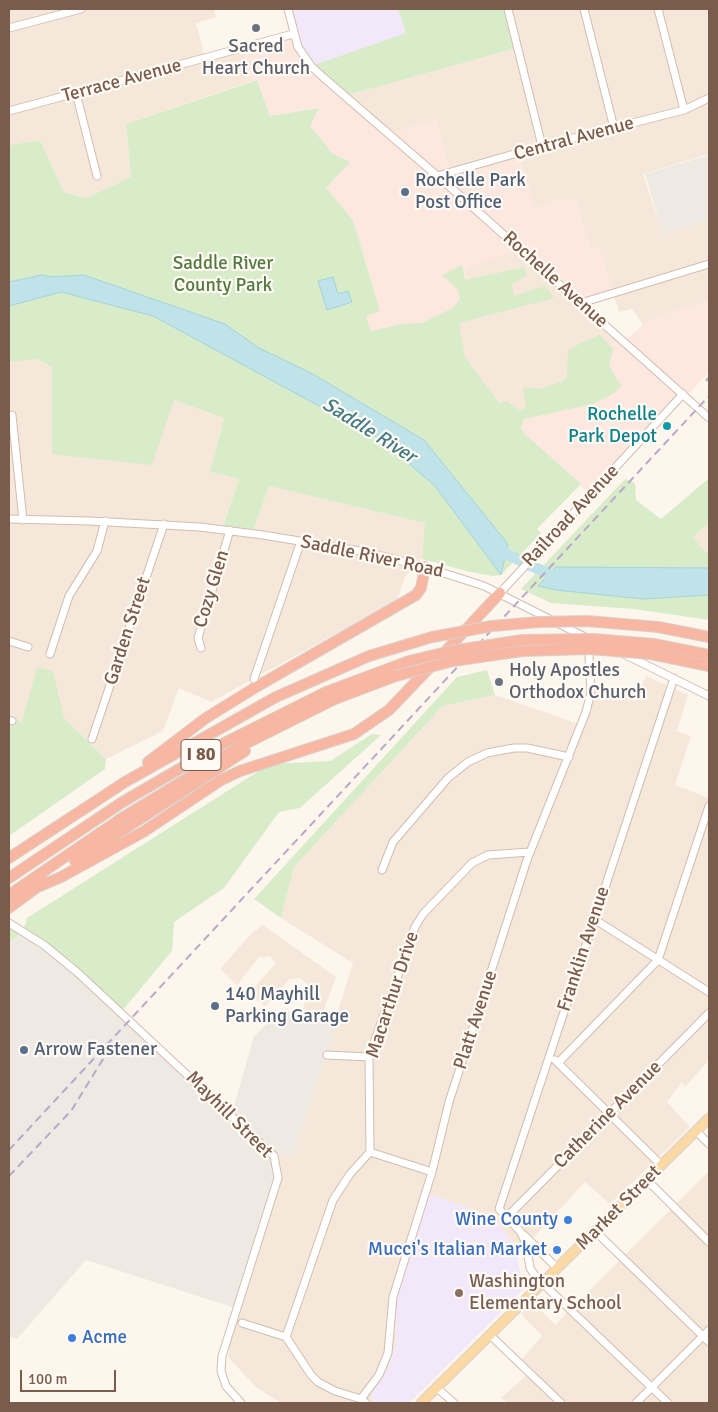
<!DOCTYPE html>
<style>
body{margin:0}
#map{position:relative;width:718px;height:1412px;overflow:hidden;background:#fdf6ec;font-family:Signika,sans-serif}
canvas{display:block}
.frame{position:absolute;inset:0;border:10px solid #7a5c4d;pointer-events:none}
.scale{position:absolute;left:20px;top:1370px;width:96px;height:22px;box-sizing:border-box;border:2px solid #7a5c4d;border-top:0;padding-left:6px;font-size:15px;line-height:18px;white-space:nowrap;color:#7a5c4d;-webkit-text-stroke:4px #fffaf3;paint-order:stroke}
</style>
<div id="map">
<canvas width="718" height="1412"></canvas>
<div class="frame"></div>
<div class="scale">100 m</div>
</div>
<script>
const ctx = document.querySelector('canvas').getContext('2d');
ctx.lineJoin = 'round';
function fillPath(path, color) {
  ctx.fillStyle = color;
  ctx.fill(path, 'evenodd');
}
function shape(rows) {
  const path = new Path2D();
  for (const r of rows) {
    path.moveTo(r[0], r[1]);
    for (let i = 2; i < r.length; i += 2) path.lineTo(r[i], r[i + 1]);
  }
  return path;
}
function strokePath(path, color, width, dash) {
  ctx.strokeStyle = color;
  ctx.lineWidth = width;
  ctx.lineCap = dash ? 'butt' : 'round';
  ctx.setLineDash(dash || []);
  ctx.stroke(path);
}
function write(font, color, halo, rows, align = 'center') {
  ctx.font = font + ' Signika,sans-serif';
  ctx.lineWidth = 4.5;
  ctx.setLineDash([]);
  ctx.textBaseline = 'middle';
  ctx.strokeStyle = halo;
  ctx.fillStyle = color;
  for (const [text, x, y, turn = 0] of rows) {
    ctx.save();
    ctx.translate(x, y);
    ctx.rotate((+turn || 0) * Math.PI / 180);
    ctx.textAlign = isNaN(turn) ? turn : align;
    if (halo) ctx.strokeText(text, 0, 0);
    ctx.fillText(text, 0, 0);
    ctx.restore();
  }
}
fillPath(shape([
 [9,9,213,9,216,17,196,23,205,58,243,48,252,81,126,124,131,177,86,198,64,192,40,140,9,145],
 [508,9,709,9,709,154,643,174,663,233,709,220,709,301,660,316,643,325,632,309,619,312,599,248,591,250,576,201,560,200,534,207,450,172,388,134,344,96,517,48],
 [521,249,620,338,514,424,456,354,448,325,476,316,464,268],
 [9,355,36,359,52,367,52,454,174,400,224,418,210,472,239,479,223,525,254,529,269,486,426,523,422,559,405,577,397,600,211,702,179,688,163,731,106,759,63,718,53,671,9,809],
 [709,523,709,552,706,552,693,537],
 [646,676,688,695,677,731,691,736,675,785,709,798,709,1060,685,1087,682,1082,667,1102,690,1127,610,1204,585,1182,534,1237,516,1246,493,1217,429,1194,420,1211,395,1311,396,1342,389,1367,371,1398,375,1403,281,1403,256,1387,228,1357,230,1341,273,1154,293,1156,353,963,281,918,294,867,443,706,495,695,579,724,595,686,635,701],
 [263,925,336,977,322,1015,312,1012,312,1009,311,1011,303,1009,309,986,301,978,290,979,265,1006,248,994,276,963,270,956,259,957,237,985,228,977,233,970,228,976,220,969,251,934],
 [709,1171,709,1403,508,1403,501,1398,532,1370,522,1359,542,1336,521,1314,533,1302,555,1325]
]), '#f5e8da');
fillPath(shape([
 [293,34,298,47,388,134,437,119,450,172,520,152,534,207,560,200,576,200,591,250,599,248,613,293,581,303,521,250,464,268,476,317,448,325,371,332,366,315,380,310,353,221,326,188,333,154,310,126,319,108,270,116,257,80,252,81,243,48],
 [709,301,709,372,686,397,683,395,591,495,514,424,620,338,624,341,643,325,660,316]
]), '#fde8e0');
fillPath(shape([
 [709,155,709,220,663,234,645,174],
 [23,931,47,946,232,1113,254,1036,282,1010,336,1025,293,1156,274,1154,279,1176,238,1309,86,1260,17,1339,9,1337,9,942]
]), '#efe9e4');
fillPath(shape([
 [288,9,398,9,407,33,311,66,304,57],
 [429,1194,493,1217,516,1246,520,1272,527,1286,409,1403,375,1403,371,1398,372,1393,389,1367,396,1342,395,1300]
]), '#f3e8fa');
fillPath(shape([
 [398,9,508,9,517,48,344,96,311,66,406,33],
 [257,80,270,116,319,108,310,126,333,154,350,162,326,188,353,220,380,311,366,316,371,331,402,324,422,323,453,308,460,299,458,290,442,275,462,265,465,280,525,267,526,276,512,284,514,296,545,286,554,298,459,323,465,357,499,403,507,401,520,412,526,407,523,387,541,389,563,381,567,378,568,351,582,342,600,335,613,349,609,365,621,386,613,394,593,404,524,419,521,428,526,435,581,484,537,529,541,533,501,575,493,576,470,572,422,559,425,523,269,486,254,529,223,526,239,479,210,472,224,418,174,400,152,465,52,454,52,367,36,359,9,362,9,145,40,140,64,192,86,198,131,177,126,124],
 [709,478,709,523,693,537,706,552,709,552,709,569,556,590,643,599,709,595,709,620,634,609,551,603,521,589,625,479,635,483,636,500,661,519],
 [37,667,53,671,64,718,106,759,105,769,9,836,9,718,22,722],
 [487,670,495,695,443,706,294,867,281,918,254,899,457,677],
 [372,734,381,735,300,808,279,812,224,888,174,922,172,951,122,1011,24,931,9,942,9,922,23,931,27,918,270,764,330,761]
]), '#d8ecc9');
const water = shape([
 [42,275,52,277,84,275,225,324,259,348,311,373,424,440,508,544,501,575,435,486,380,439,153,316,61,292,9,306,9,282,42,275],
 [333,277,338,294,348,291,352,302,327,310,318,281,333,277],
 [556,567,709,568,709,595,643,599,556,590,538,586,556,567]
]);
fillPath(water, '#bfe3e8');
strokePath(water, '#a5d3da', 1);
strokePath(shape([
 [497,542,506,554,562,580]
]), '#bfe3e8', 11);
const minor = shape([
 [288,9,298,47,311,66,324,78,457,193,709,418],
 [508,9,542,146],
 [584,9,614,128],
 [658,9,684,110],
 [9,28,81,9],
 [76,93,97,176],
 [9,111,293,34],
 [437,176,542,146,684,110,709,98],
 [581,303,709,264],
 [12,415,23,520],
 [9,519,90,521,200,527,263,535,366,552,425,567,484,586,587,638],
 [500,593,683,394],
 [9,641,28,647],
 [201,648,198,638,230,530],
 [50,654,69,596,97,551,105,521],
 [624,654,709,696],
 [254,679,301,541],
 [9,720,12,721],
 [92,739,164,524],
 [382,870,393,842,448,778,468,762,487,753,514,748,527,748,569,757],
 [594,919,709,992],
 [9,923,44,945,77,972,274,1156,278,1178,222,1356,221,1371,226,1386,241,1403],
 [327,1055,369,1057],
 [555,1060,661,1165],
 [558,1063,658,960,709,806],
 [696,1131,709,1144],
 [370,1152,432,1172],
 [647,1180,709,1242],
 [507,1217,709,1013],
 [595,1231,709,1342],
 [524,1235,557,1268],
 [242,1323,286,1337,311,1375,318,1382,335,1391,361,1399,366,1403],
 [490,1335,561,1403],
 [286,1337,333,1200,350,1174,370,1152,369,1057,415,927,423,914,472,863,488,855,530,852],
 [437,1388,454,1403],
 [361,1399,379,1375,388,1353,393,1297,432,1172,449,1102,527,860,586,712,591,692,589,658,591,646],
 [636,1403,709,1330],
 [668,1403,536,1277,530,1268,526,1243,520,1231,499,1209,674,678]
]);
const major = shape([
 [421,1403,709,1118]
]);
const highway = shape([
 [658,627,709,637],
 [654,644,709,655],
 [651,654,709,666],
 [442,655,500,593],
 [148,762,206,718,256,687,416,595,421,588,425,567],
 [9,858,125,782,276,697,369,656,432,637],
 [75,861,245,751],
 [9,878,121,803,222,744,326,692,409,661],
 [40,886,61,877,143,832,221,780,240,771,354,734,389,710,432,665],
 [9,895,122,818,241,746,335,699,396,676],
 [9,908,44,882]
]);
strokePath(minor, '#d1beb0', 9);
strokePath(major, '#dad1cd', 11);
strokePath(highway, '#dad1cd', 12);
strokePath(minor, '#fff', 7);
strokePath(major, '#fbd9a5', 9);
strokePath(highway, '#f7b7a3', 10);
strokePath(shape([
 [706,381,709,377],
 [9,1150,709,396],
 [9,1176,71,1111,105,1056]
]), '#b9a8c9', 2, [8, 5]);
const highwayBridge = shape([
 [432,637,492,626,539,622,587,621,658,627],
 [409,661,451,651,522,640,593,639,654,644],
 [396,676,453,661,522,651,590,649,651,654]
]);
strokePath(highwayBridge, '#dad1cd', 12, []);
strokePath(highwayBridge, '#f7b7a3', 10);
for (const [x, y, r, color] of [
 [256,28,5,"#6b7280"],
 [405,192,5,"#5c6f8a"],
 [667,426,5,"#0f9aa8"],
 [499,682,5,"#6b7280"],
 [215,1006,5,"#5c6f8a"],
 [24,1050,5,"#5c6f8a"],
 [568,1220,5,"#3f7fe0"],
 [557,1250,5,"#3f7fe0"],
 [459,1293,5,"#8d6e63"],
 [72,1338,5,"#3f7fe0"]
]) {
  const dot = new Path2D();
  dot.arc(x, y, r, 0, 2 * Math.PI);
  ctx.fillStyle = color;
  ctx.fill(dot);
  strokePath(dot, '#fffaf3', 2);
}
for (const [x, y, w] of [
 [201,755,40]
]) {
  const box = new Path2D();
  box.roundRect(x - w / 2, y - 15.5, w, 31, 4);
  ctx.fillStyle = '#fffaf3';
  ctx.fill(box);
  strokePath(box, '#7a5c4d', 1);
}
write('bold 18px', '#7a5c4d', null, [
 ["I 80",201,755]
]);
write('19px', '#5b616d', '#fffaf3', [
 ["Sacred",256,47],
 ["Heart Church",256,69],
 ["Holy Apostles",509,671,"left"],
 ["Orthodox Church",509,693,"left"]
]);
write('19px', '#7a5c4d', '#fffaf3', [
 ["Terrace Avenue",122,81,-15],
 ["Central Avenue",574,139,-15],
 ["Rochelle Avenue",555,280,42],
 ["Railroad Avenue",571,516,-47],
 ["Saddle River Road",372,557,12],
 ["Cozy Glen",212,589,-73],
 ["Garden Street",128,631,-72],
 ["Franklin Avenue",584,949,-72],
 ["Macarthur Drive",393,995,-72],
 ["Platt Avenue",476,1020,-72],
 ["Mayhill Street",229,1115,45],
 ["Catherine Avenue",608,1115,-45],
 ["Market Street",619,1208,-45]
]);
write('19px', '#4e5e75', '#fffaf3', [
 ["Rochelle Park",415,181],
 ["Post Office",415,203],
 ["140 Mayhill",225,995],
 ["Parking Garage",225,1017],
 ["Arrow Fastener",34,1050]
], 'left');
write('19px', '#537a41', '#fffaf3', [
 ["Saddle River",223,264],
 ["County Park",223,286]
]);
write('19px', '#0d838f', '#fffaf3', [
 ["Rochelle",657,415],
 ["Park Depot",657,437]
], 'right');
write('19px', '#366cbe', '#fffaf3', [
 ["Wine County",558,1220],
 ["Mucci's Italian Market",547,1250],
 ["Acme",82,1338,"left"]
], 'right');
write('19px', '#785e54', '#fffaf3', [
 ["Washington",469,1282],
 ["Elementary School",469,1304]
], 'left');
write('italic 20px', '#437c86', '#fffaf3', [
 ["Saddle River",369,431,32]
]);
</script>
